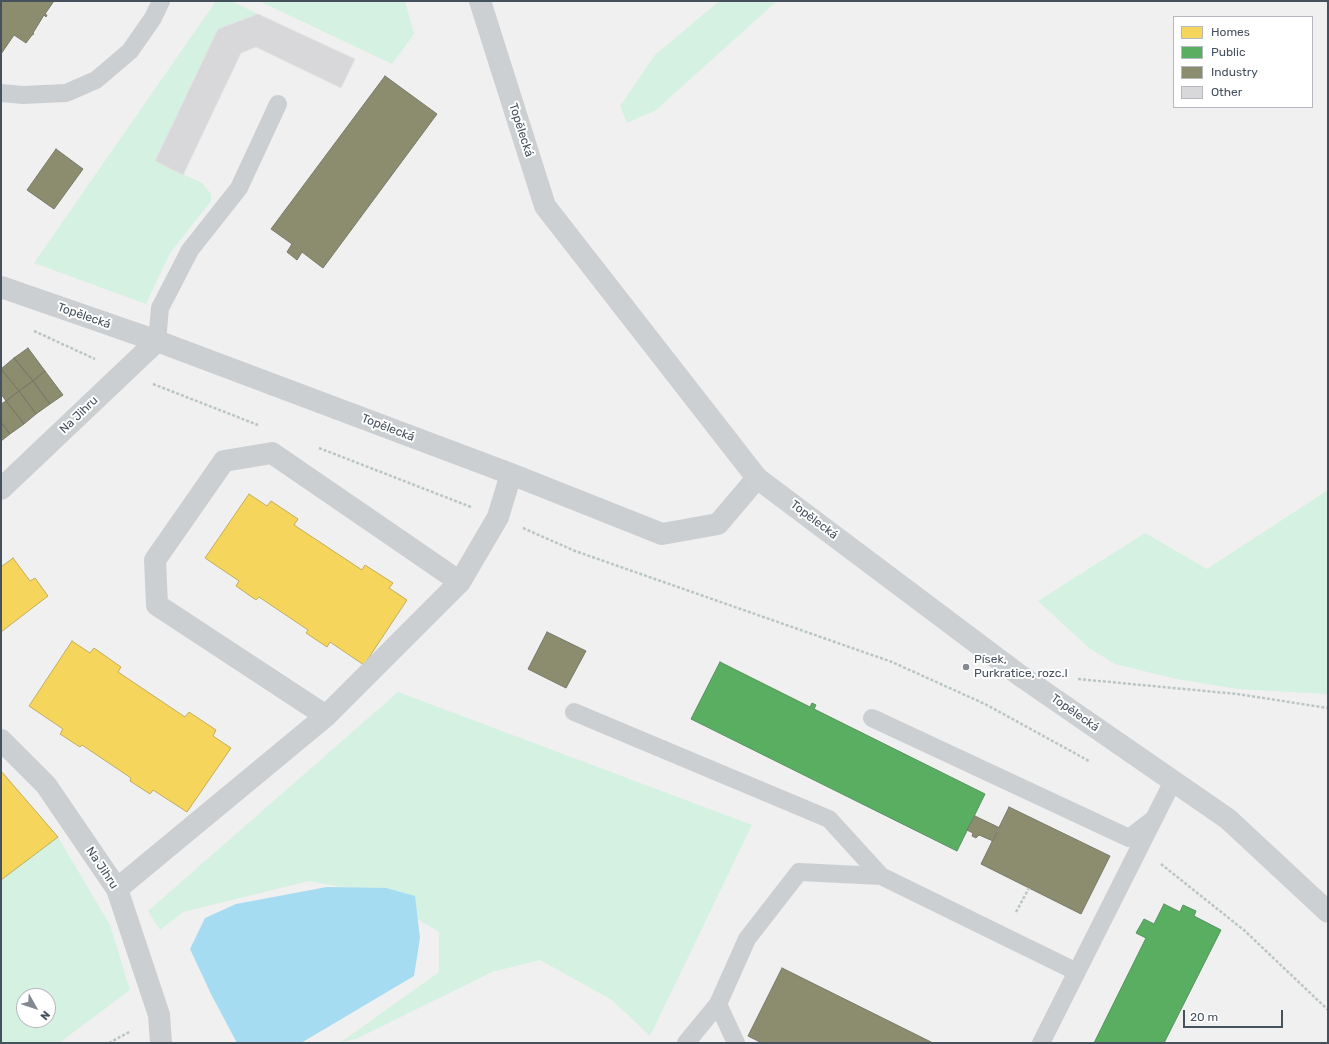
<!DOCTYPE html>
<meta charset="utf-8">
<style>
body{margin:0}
#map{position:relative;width:1329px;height:1044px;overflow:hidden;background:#f1f0f0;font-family:Rubik,sans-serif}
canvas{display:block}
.frame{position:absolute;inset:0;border:2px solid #46515e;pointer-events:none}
.legend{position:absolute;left:1173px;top:16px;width:140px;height:92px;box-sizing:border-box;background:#fff;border:1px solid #b5b9bf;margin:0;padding:5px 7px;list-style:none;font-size:12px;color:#46515e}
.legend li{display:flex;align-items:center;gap:8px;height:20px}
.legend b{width:20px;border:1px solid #b5b9bf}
.north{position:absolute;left:16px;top:988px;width:40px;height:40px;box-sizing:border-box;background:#fff;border:1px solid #b5b9bf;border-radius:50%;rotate:129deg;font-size:11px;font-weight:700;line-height:16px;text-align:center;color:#46515e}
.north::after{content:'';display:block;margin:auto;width:14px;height:18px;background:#828991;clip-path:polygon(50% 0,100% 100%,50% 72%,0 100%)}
.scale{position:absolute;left:1183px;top:1010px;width:100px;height:18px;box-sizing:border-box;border:2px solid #46515e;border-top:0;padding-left:5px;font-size:12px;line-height:14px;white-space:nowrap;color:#46515e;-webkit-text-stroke:3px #fff;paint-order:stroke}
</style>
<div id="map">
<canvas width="1329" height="1044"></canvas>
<div class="frame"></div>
<ul class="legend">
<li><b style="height:11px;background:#f6d55c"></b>Homes</li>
<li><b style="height:11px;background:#5aae61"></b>Public</li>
<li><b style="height:11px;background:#8c8c6e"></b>Industry</li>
<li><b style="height:11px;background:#d8d8da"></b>Other</li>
</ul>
<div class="north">N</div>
<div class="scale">20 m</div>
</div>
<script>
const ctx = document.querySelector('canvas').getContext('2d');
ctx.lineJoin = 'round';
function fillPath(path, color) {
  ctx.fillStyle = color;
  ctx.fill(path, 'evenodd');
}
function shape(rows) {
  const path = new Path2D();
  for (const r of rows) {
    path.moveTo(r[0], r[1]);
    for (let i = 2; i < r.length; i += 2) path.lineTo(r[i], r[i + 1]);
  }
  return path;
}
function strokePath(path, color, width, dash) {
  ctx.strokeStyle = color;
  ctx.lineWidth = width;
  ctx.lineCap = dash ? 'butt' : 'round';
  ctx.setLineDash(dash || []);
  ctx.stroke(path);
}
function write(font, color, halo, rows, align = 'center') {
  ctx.font = font + ' Rubik,sans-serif';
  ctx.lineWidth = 4;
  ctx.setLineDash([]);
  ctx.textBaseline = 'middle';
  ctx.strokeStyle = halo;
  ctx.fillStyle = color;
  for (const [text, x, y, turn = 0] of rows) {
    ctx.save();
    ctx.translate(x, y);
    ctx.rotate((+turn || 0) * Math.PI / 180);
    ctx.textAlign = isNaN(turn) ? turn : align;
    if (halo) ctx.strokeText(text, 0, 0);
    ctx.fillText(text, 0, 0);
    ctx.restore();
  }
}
fillPath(shape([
 [216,1,231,1,258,14,218,29,155,161,202,183,211,194,211,201,170,253,146,304,34,263],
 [259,1,405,1,414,34,392,64],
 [719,1,777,1,656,110,627,123,620,106,655,55],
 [1328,490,1328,694,1237,689,1176,679,1115,664,1089,648,1038,601,1145,533,1207,569],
 [398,692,752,825,650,1036,612,1000,540,960,492,972,356,1039,341,1042,439,972,439,932,374,893,309,881,183,912,160,930,148,911],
 [58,837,110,925,130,990,59,1043,1,1043,1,879],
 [24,996,48,996,48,1020,24,1020]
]), '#d4f1e1');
fillPath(shape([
 [327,887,386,888,415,896,420,938,414,976,301,1043,237,1043,211,994,190,949,205,918,236,904]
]), '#a6dcf1');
const homes = shape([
 [249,494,267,506,271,501,298,519,294,525,362,570,365,565,393,583,389,588,407,600,364,665,330,642,327,647,306,633,308,630,259,597,256,600,236,586,239,581,205,558,249,494],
 [13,558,30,581,35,578,48,596,1,632,1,567,13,558],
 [72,641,90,653,94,648,121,667,118,672,185,717,189,712,216,730,213,736,231,748,187,812,153,790,150,794,130,781,131,778,82,745,80,747,60,734,63,729,29,706,72,641],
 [1,771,58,837,1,880,1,771]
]);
fillPath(homes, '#f6d55c');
strokePath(homes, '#c1ad5d', 1);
const public = shape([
 [720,662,810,707,812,703,816,705,814,709,985,794,957,851,691,719,720,662],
 [1164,904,1180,912,1183,905,1196,911,1194,916,1221,930,1164,1043,1094,1043,1146,938,1136,933,1144,919,1154,924,1164,904]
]);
fillPath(public, '#5aae61');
strokePath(public, '#549260', 1);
const industry = shape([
 [1,1,54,1,45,14,47,15,46,17,44,15,33,33,34,34,32,35,26,43,14,35,1,54,1,1],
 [385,76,437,114,323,268,302,252,297,260,287,252,292,244,271,229,385,76],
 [56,149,83,169,54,209,27,190,56,149],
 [28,348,45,371,33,381,14,358,28,348],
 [14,358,33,381,19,391,1,369,14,358],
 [1,369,19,391,6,401,1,394,1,369],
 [45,371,63,395,50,404,33,381,45,371],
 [33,381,50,404,36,414,19,391,33,381],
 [19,391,36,414,24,424,6,401,19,391],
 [6,401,24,424,10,434,1,422,1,404,6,401],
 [1,422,10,434,1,441,1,422],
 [547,632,586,651,566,688,528,669,547,632],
 [1009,807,1110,856,1081,914,981,864,1009,807],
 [975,816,1000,828,993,841,979,835,976,838,972,836,973,833,967,830,975,816],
 [782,968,933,1043,762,1043,748,1036,782,968]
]);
fillPath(industry, '#8c8c6e');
strokePath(industry, '#777a69', 1);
const building = shape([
 [258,14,355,59,341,88,256,47,241,53,183,175,155,161,218,29,258,14]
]);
fillPath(building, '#d8d8da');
strokePath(building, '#e2e2e3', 1);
strokePath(shape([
 [34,331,95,359],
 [153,384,258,425],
 [319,448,471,507],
 [523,528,575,551,892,662,985,704,1089,761],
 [1078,679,1237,694,1328,708],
 [1161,864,1245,931,1328,1010],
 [1016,912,1029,888],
 [109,1043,131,1031]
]), '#b9c6c2', 2.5, [3, 2]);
strokePath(shape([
 [1,93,23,95,66,93,96,80,130,51,153,18,161,1],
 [157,341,160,308,190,250,239,188,278,104],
 [574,712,829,819,881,876],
 [872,718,1129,838,1154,819],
 [686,1043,718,1004],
 [736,1043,718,1004,747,939,799,872,881,876,1077,972],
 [1041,1043,1173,781]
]), '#cccfd1', 18);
strokePath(shape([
 [1,287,157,341,511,474,662,534,718,524,757,478],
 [1,489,157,341],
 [326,716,157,605,155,560,224,461,272,453,460,582],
 [1,740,46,785,117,889,159,1015,161,1043],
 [117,889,326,716,460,582,498,517,511,474]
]), '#cccfd1', 22);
strokePath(shape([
 [480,1,545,206,757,478,1018,674,1228,819,1328,912]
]), '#cdd0d3', 22);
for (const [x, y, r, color] of [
 [966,667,4,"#828991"]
]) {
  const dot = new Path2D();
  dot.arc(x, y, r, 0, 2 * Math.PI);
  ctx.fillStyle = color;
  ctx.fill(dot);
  strokePath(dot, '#fff', 1.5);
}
write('12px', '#46515e', '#fff', [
 ["Topělecká",521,130,72],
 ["Topělecká",84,316,19],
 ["Na Jihru",79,415,-44],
 ["Topělecká",388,428,21],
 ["Topělecká",814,520,37],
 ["Topělecká",1075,713,35],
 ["Na Jihru",102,868,56]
]);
write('12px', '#46515e', '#fff', [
 ["Písek,",974,660],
 ["Purkratice, rozc.I",974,674]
], 'left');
</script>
